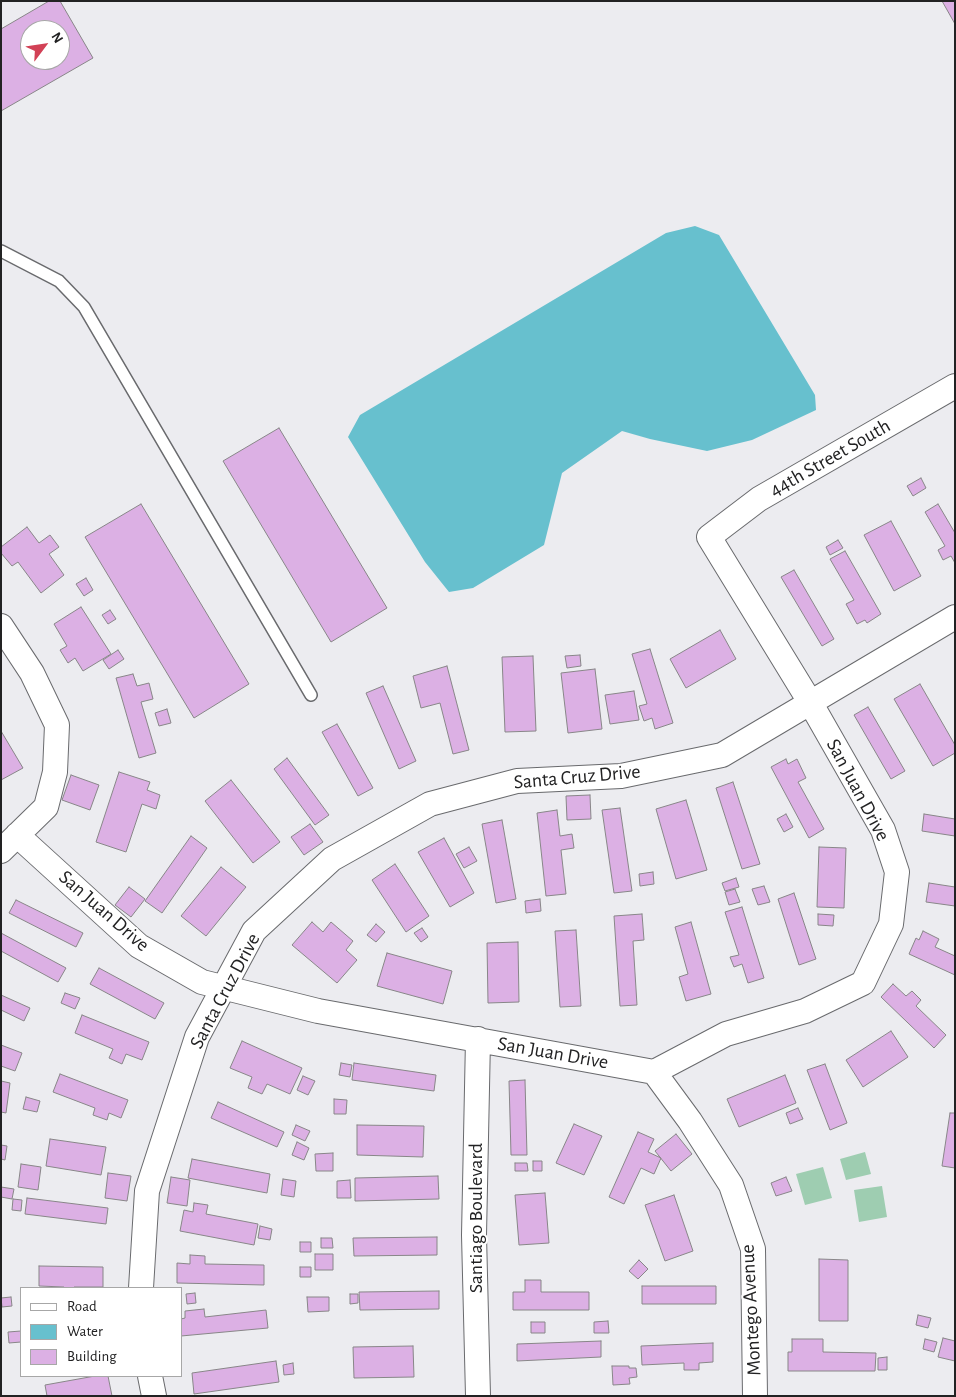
<!DOCTYPE html>
<style>
body{margin:0}
#map{position:relative;width:956px;height:1397px;overflow:hidden;background:#ececf0;font-family:"Alegreya Sans",sans-serif}
canvas{display:block}
.frame{position:absolute;inset:0;border:2px solid #222223;pointer-events:none}
.legend{position:absolute;left:20px;top:1287px;width:162px;height:90px;box-sizing:border-box;background:#fff;border:1px solid #a7a7a7;margin:0;padding:6px 9px;list-style:none;font-size:15px;color:#222223}
.legend li{display:flex;align-items:center;gap:10px;height:25px}
.legend b{width:25px;border:1px solid #a7a7a7}
.north{position:absolute;left:20px;top:20px;width:50px;height:50px;box-sizing:border-box;background:#fff;border:1px solid #a7a7a7;border-radius:50%;rotate:59deg;font-size:14px;font-weight:700;line-height:20px;text-align:center;color:#222223}
.north::after{content:'';display:block;margin:auto;width:18px;height:22px;background:#d24156;clip-path:polygon(50% 0,100% 100%,50% 72%,0 100%)}
</style>
<div id="map">
<canvas width="956" height="1397"></canvas>
<div class="frame"></div>
<ul class="legend">
<li><b style="height:6px;background:#fff"></b>Road</li>
<li><b style="height:14px;background:#67c0ce"></b>Water</li>
<li><b style="height:14px;background:#dcb0e4"></b>Building</li>
</ul>
<div class="north">N</div>
</div>
<script>
const ctx = document.querySelector('canvas').getContext('2d');
ctx.lineJoin = 'round';
function fillPath(path, color) {
  ctx.fillStyle = color;
  ctx.fill(path, 'evenodd');
}
function shape(rows) {
  const path = new Path2D();
  for (const r of rows) {
    path.moveTo(r[0], r[1]);
    for (let i = 2; i < r.length; i += 2) path.lineTo(r[i], r[i + 1]);
  }
  return path;
}
function strokePath(path, color, width, dash) {
  ctx.strokeStyle = color;
  ctx.lineWidth = width;
  ctx.lineCap = dash ? 'butt' : 'round';
  ctx.setLineDash(dash || []);
  ctx.stroke(path);
}
function write(font, color, halo, rows, align = 'center') {
  ctx.font = font + ' "Alegreya Sans",sans-serif';
  ctx.lineWidth = 4;
  ctx.setLineDash([]);
  ctx.textBaseline = 'middle';
  ctx.strokeStyle = halo;
  ctx.fillStyle = color;
  for (const [text, x, y, turn = 0] of rows) {
    ctx.save();
    ctx.translate(x, y);
    ctx.rotate((+turn || 0) * Math.PI / 180);
    ctx.textAlign = isNaN(turn) ? turn : align;
    if (halo) ctx.strokeText(text, 0, 0);
    ctx.fillText(text, 0, 0);
    ctx.restore();
  }
}
fillPath(shape([
 [865,1152,871,1174,846,1180,840,1159],
 [823,1167,832,1198,805,1205,796,1174],
 [882,1186,887,1217,859,1222,854,1190]
]), '#9ecdb1');
fillPath(shape([
 [695,226,719,235,815,395,816,410,752,440,707,451,650,439,622,431,562,473,544,545,473,588,449,592,425,562,348,437,360,415,666,233]
]), '#67c0ce');
const building = shape([
 [49,1,60,1,93,58,1,111,1,29,49,1],
 [30,30,60,30,60,60,30,60,30,30],
 [942,1,955,1,955,24,942,1],
 [279,428,387,608,331,642,223,461,279,428],
 [921,478,926,488,913,496,907,486,921,478],
 [141,504,249,684,194,718,85,537,141,504],
 [938,504,955,533,955,563,951,556,943,560,938,550,945,546,925,512,938,504],
 [891,521,921,576,894,591,864,535,891,521],
 [27,527,39,543,50,535,59,547,49,554,64,575,41,593,18,562,12,566,1,553,1,547,27,527],
 [838,540,843,548,830,555,826,547,838,540],
 [845,551,881,614,867,623,865,620,857,624,846,604,854,600,830,559,845,551],
 [794,570,834,639,822,646,781,577,794,570],
 [86,578,93,590,84,596,76,584,86,578],
 [81,607,111,654,83,671,75,658,68,663,60,650,67,646,54,624,81,607],
 [110,610,116,619,108,624,102,615,110,610],
 [720,630,736,659,686,688,670,659,720,630],
 [650,649,673,723,655,729,652,718,644,721,639,706,647,704,632,654,650,649],
 [118,650,124,659,109,669,103,660,118,650],
 [580,655,581,666,567,668,565,656,580,655],
 [533,656,536,731,505,732,502,657,533,656],
 [447,666,469,750,453,754,440,703,421,708,413,676,447,666],
 [595,669,602,729,568,733,561,673,595,669],
 [133,674,137,686,149,683,153,699,141,702,156,753,139,758,116,678,133,674],
 [920,684,955,745,955,753,933,766,894,699,920,684],
 [383,686,416,761,399,769,366,693,383,686],
 [634,691,639,720,610,724,605,695,634,691],
 [868,707,905,771,891,779,854,715,868,707],
 [167,709,171,723,159,726,155,713,167,709],
 [337,724,373,788,358,796,322,732,337,724],
 [1,731,23,768,1,780,1,731],
 [287,758,329,815,315,825,274,769,287,758],
 [786,759,788,764,797,759,806,778,798,782,824,829,809,838,771,767,786,759],
 [119,772,150,782,147,790,160,795,156,809,142,804,126,852,96,842,119,772],
 [71,775,99,785,90,810,62,800,71,775],
 [231,780,280,842,253,863,205,801,231,780],
 [733,782,760,864,742,869,716,788,733,782],
 [590,795,591,819,567,820,566,796,590,795],
 [686,800,707,870,676,879,656,809,686,800],
 [620,808,632,891,614,893,602,810,620,808],
 [557,810,560,836,572,834,574,848,561,850,566,894,546,896,537,813,557,810],
 [786,814,793,827,784,832,777,819,786,814],
 [924,814,955,819,955,836,922,831,924,814],
 [502,820,516,899,496,903,482,824,502,820],
 [310,824,323,842,304,855,291,837,310,824],
 [191,836,207,848,162,913,145,901,191,836],
 [444,838,474,893,450,907,418,852,444,838],
 [469,847,477,861,464,868,456,854,469,847],
 [819,847,846,848,844,908,817,907,819,847],
 [395,864,429,916,406,932,372,880,395,864],
 [221,867,246,887,206,936,181,916,221,867],
 [653,872,654,884,640,886,639,874,653,872],
 [736,878,739,887,725,891,722,883,736,878],
 [929,883,955,887,955,906,926,902,929,883],
 [764,886,770,902,758,905,752,889,764,886],
 [129,887,145,899,131,917,115,905,129,887],
 [735,889,740,902,729,905,725,892,735,889],
 [794,893,816,959,799,965,778,899,794,893],
 [540,899,541,911,526,913,525,901,540,899],
 [16,900,83,933,76,947,9,913,16,900],
 [742,907,764,978,748,983,742,964,734,967,730,957,739,955,725,912,742,907],
 [642,914,644,940,633,941,637,1005,620,1006,614,916,642,914],
 [818,914,834,915,833,926,818,925,818,914],
 [312,922,323,932,331,922,353,941,346,950,357,960,337,983,292,945,312,922],
 [691,922,711,994,686,1001,679,977,688,974,675,927,691,922],
 [376,924,385,932,376,942,367,935,376,924],
 [422,928,428,937,421,942,414,933,422,928],
 [576,930,581,1006,560,1007,555,931,576,930],
 [923,931,939,939,935,947,955,956,955,975,909,954,916,938,919,940,923,931],
 [1,933,66,968,58,982,1,951,1,933],
 [518,942,519,1002,488,1003,487,943,518,942],
 [387,953,452,971,443,1004,377,986,387,953],
 [99,968,164,1003,155,1019,90,984,99,968],
 [893,984,906,996,912,991,921,1000,916,1006,946,1035,934,1048,881,997,893,984],
 [65,993,80,998,75,1009,61,1003,65,993],
 [1,995,30,1008,24,1021,1,1010,1,995],
 [82,1015,149,1042,142,1060,126,1054,122,1064,109,1058,113,1049,75,1033,82,1015],
 [891,1031,908,1057,863,1087,846,1060,891,1031],
 [242,1041,302,1068,290,1094,267,1084,262,1094,248,1088,252,1077,230,1068,242,1041],
 [1,1045,22,1053,15,1071,1,1066,1,1045],
 [341,1063,352,1065,350,1077,339,1075,341,1063],
 [354,1063,436,1075,434,1091,352,1080,354,1063],
 [825,1064,847,1123,830,1130,807,1070,825,1064],
 [60,1074,128,1100,121,1118,109,1113,107,1120,93,1115,95,1108,53,1092,60,1074],
 [785,1075,796,1103,739,1127,727,1099,785,1075],
 [303,1076,315,1081,308,1095,297,1090,303,1076],
 [525,1080,527,1155,511,1155,509,1081,525,1080],
 [1,1081,10,1083,6,1113,1,1112,1,1081],
 [26,1097,40,1101,37,1112,23,1109,26,1097],
 [334,1099,347,1100,346,1114,334,1114,334,1099],
 [218,1102,284,1132,277,1147,211,1118,218,1102],
 [798,1108,803,1119,790,1124,786,1113,798,1108],
 [950,1113,955,1113,955,1168,942,1166,950,1113],
 [574,1124,602,1136,584,1175,556,1163,574,1124],
 [296,1125,310,1131,305,1141,292,1135,296,1125],
 [357,1125,424,1126,423,1157,357,1155,357,1125],
 [638,1132,654,1139,648,1152,661,1158,654,1174,641,1168,624,1204,609,1197,638,1132],
 [676,1134,692,1154,671,1171,655,1151,676,1134],
 [50,1139,106,1147,101,1175,46,1166,50,1139],
 [297,1142,309,1148,304,1160,292,1155,297,1142],
 [1,1145,7,1146,5,1160,1,1159,1,1145],
 [333,1153,333,1171,316,1171,315,1154,333,1153],
 [192,1159,270,1174,267,1193,188,1178,192,1159],
 [533,1161,542,1161,542,1171,533,1171,533,1161],
 [515,1163,527,1163,528,1171,515,1171,515,1163],
 [21,1164,41,1167,38,1190,18,1187,21,1164],
 [108,1173,131,1176,127,1201,105,1198,108,1173],
 [438,1176,439,1199,355,1201,355,1178,438,1176],
 [171,1177,190,1180,187,1206,167,1203,171,1177],
 [786,1177,792,1191,776,1196,771,1183,786,1177],
 [283,1179,296,1181,294,1197,281,1195,283,1179],
 [350,1180,351,1198,337,1198,337,1181,350,1180],
 [1,1187,14,1189,12,1199,1,1197,1,1187],
 [545,1193,549,1243,519,1245,515,1195,545,1193],
 [674,1195,693,1251,665,1261,645,1205,674,1195],
 [27,1198,108,1208,106,1224,25,1214,27,1198],
 [13,1199,22,1200,21,1211,12,1210,13,1199],
 [194,1203,208,1205,206,1214,258,1224,254,1245,180,1231,184,1210,193,1212,194,1203],
 [260,1226,272,1229,270,1240,258,1238,260,1226],
 [437,1237,437,1255,354,1256,353,1238,437,1237],
 [321,1238,332,1238,333,1248,321,1248,321,1238],
 [300,1242,311,1242,311,1252,300,1252,300,1242],
 [315,1254,333,1254,333,1270,315,1270,315,1254],
 [190,1255,205,1256,205,1264,264,1265,264,1285,177,1283,177,1263,190,1264,190,1255],
 [819,1259,848,1260,848,1321,819,1321,819,1259],
 [639,1260,648,1269,638,1279,629,1271,639,1260],
 [39,1266,103,1267,103,1287,74,1287,74,1288,64,1288,64,1287,39,1286,39,1266],
 [300,1267,311,1267,311,1277,300,1277,300,1267],
 [525,1280,541,1280,541,1292,589,1292,589,1310,513,1310,513,1292,525,1292,525,1280],
 [642,1286,716,1286,716,1304,642,1304,642,1286],
 [439,1291,439,1309,360,1310,359,1292,439,1291],
 [195,1293,196,1303,187,1304,186,1294,195,1293],
 [350,1294,358,1294,358,1303,350,1304,350,1294],
 [11,1297,12,1306,2,1307,1,1298,11,1297],
 [307,1297,329,1297,329,1311,308,1312,307,1297],
 [204,1309,205,1317,266,1310,268,1328,181,1336,181,1319,185,1318,185,1311,204,1309],
 [918,1315,931,1318,928,1328,916,1325,918,1315],
 [608,1321,609,1333,594,1333,594,1322,608,1321],
 [531,1322,545,1322,545,1333,531,1333,531,1322],
 [21,1331,21,1342,9,1343,8,1332,21,1331],
 [943,1338,955,1341,955,1361,938,1357,943,1338],
 [792,1339,823,1339,823,1352,876,1353,875,1371,788,1371,788,1352,792,1352,792,1339],
 [925,1339,937,1342,934,1352,923,1349,925,1339],
 [601,1341,601,1357,517,1361,517,1344,601,1341],
 [713,1343,713,1362,699,1363,699,1370,684,1370,684,1363,642,1365,641,1346,713,1343],
 [413,1346,414,1377,354,1378,353,1347,413,1346],
 [887,1357,887,1370,878,1370,878,1358,887,1357],
 [276,1361,279,1382,194,1394,192,1373,276,1361],
 [293,1363,294,1374,284,1375,283,1365,293,1363],
 [612,1366,629,1366,629,1368,636,1368,637,1377,629,1378,630,1384,613,1385,612,1366],
 [95,1376,108,1376,112,1396,47,1396,45,1385,95,1376]
]);
fillPath(building, '#dcb0e4');
strokePath(building, '#888688', 1);
const service = shape([
 [1,251,59,281,84,307,311,695]
]);
const minor = shape([
 [1,626,32,673,57,725,55,772,46,807,1,851],
 [17,835,139,946,202,982,318,1011,654,1072,726,1034,805,1011,863,983,891,924,897,872,883,830,810,702,709,537,759,499,955,386],
 [654,1072,690,1121,731,1185,753,1249,755,1396],
 [141,1288,147,1191,197,1037,254,931,332,859,430,804,517,781,621,776,722,755,955,617],
 [150,1376,154,1396],
 [478,1396,474,1235,478,1039]
]);
strokePath(service, '#696a6d', 14);
strokePath(minor, '#696a6d', 26);
strokePath(service, '#fff', 11);
strokePath(minor, '#fff', 24);
write('20px', '#222223', '#fff', [
 ["44th Street South",830,458,-30],
 ["Santa Cruz Drive",577,777,-5],
 ["San Juan Drive",858,790,62],
 ["San Juan Drive",104,911,41],
 ["Santa Cruz Drive",225,991,-62],
 ["San Juan Drive",553,1053,10],
 ["Santiago Boulevard",476,1218,-90],
 ["Montego Avenue",751,1310,-93]
]);
</script>
